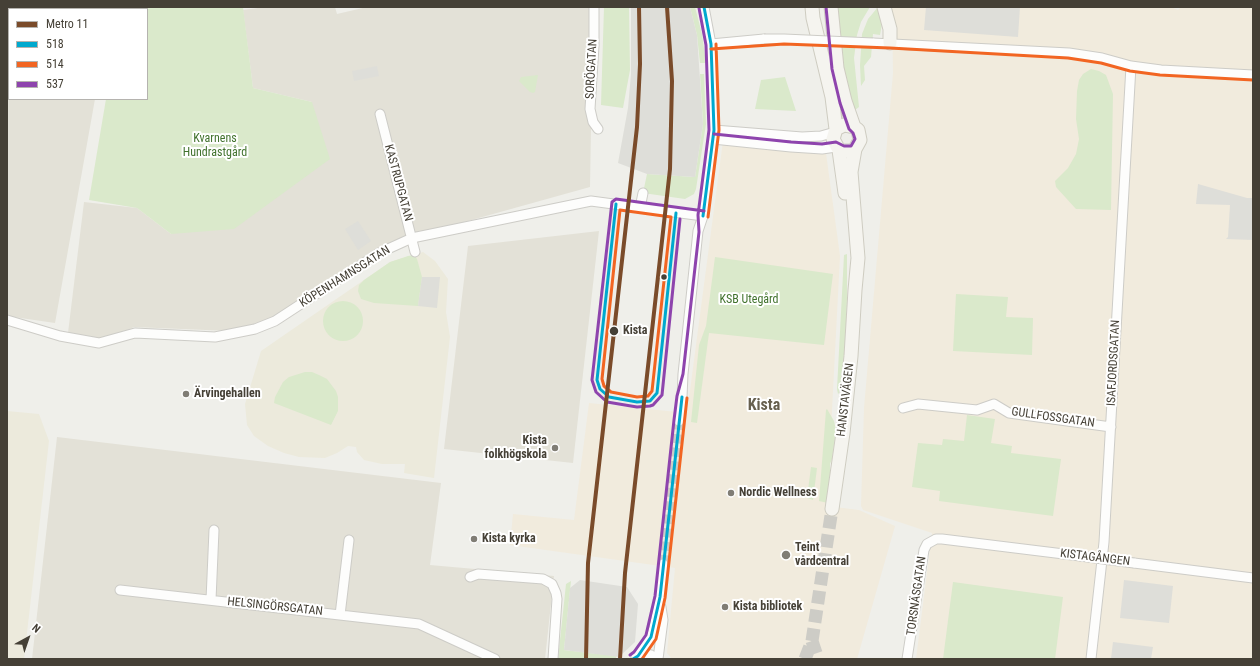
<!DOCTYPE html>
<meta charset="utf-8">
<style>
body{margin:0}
#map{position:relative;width:1260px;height:666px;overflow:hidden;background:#efefea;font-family:"Roboto Condensed",sans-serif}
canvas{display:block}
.frame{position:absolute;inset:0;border:8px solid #454036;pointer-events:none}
.legend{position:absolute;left:8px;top:8px;width:140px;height:92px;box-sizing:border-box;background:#fff;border:1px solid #b5b3af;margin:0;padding:5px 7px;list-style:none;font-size:12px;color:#454036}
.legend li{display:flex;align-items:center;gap:8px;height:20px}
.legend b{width:20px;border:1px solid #b5b3af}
.north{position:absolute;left:8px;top:618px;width:40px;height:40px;-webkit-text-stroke:3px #fff;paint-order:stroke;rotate:40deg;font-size:11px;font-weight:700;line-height:16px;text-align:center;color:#454036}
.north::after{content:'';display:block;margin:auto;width:14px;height:18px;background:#454036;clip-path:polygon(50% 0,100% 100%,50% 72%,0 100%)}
</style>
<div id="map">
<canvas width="1260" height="666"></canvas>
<div class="frame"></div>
<ul class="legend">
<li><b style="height:5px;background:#7a4b2a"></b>Metro 11</li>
<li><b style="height:5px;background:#00a9ce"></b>518</li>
<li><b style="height:5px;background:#f26522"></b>514</li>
<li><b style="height:5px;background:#8e44ad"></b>537</li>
</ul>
<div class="north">N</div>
</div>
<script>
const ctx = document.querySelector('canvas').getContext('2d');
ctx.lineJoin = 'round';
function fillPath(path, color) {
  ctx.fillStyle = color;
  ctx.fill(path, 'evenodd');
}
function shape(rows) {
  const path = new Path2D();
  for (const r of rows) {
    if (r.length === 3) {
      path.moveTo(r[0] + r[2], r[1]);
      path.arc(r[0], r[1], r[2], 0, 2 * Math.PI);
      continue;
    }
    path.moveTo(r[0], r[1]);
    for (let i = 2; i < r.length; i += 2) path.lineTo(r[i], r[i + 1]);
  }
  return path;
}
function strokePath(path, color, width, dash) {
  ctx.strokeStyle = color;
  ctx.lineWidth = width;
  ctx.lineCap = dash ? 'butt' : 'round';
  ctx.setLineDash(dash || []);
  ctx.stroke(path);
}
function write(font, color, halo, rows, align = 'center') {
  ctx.font = font + ' "Roboto Condensed",sans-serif';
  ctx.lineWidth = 4;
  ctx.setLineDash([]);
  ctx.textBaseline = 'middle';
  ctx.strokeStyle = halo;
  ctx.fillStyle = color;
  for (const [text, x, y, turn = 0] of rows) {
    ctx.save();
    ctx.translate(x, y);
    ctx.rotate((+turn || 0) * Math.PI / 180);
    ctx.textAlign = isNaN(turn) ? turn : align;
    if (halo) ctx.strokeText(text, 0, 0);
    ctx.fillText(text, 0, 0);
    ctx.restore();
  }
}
fillPath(shape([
 [7,7,113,7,113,9,9,9,9,99,95,99,55,323,7,316],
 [265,7,335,7,337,14,367,7,593,7,590,187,450,226,411,234,275,319,252,327,230,331,134,327,108,339,89,340,68,333,84,202,137,208,171,234,312,102,253,88,243,10],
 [599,231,573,463,444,449,468,246],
 [57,437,441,483,430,565,554,576,545,659,32,659]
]), '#e3e1d7');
fillPath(shape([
 [892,7,1171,7,1178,10,1181,7,1253,7,1253,659,916,659,932,533,863,510,861,506,864,408,893,73],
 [723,141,826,153,840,256,827,506,859,510,895,526,857,659,672,659,667,653,675,568,510,545,513,514,574,520,589,403,687,413]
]), '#f1ebdd');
fillPath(shape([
 [7,7,108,7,108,9,9,9,9,28,7,26],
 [423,252,435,261,448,279,446,312,450,337,434,478,404,473,405,464,382,464,364,460,357,452,356,447,348,446,337,453,325,458,299,457,284,453,268,446,254,436,247,425,245,404,261,351,390,262],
 [7,411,39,414,49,441,24,659,7,659]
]), '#eceadc');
fillPath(shape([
 [121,7,243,7,253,88,312,102,330,159,234,229,171,234,137,208,89,200,106,99,147,99,147,9,120,9],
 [604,7,629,7,630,70,623,108,601,105],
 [690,7,695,7,702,34,706,63,700,63,697,35],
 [835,7,870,7,861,22,857,35,854,58,859,107,855,110,841,63],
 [878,7,882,24,880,35,873,34,871,57,864,66,865,80,861,86,860,65,862,34,868,19],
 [1091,69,1099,71,1106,75,1113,94,1111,210,1076,209,1056,187,1055,181,1068,168,1076,154,1079,139,1076,119,1077,91,1079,80,1083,74],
 [700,74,704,74,706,124,696,189,694,194,685,199,643,193,647,174,695,177,703,124],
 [538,75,535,92,533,93,530,92,519,81,521,77],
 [785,77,796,111,755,109,761,80],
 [847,254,847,299,845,348,839,393,838,394,837,389,844,255],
 [414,255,417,259,422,277,418,306,374,303,361,299,358,291,359,285,364,280,390,262,408,256],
 [715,257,833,274,824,345,709,333,697,423,691,422,699,345,706,326],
 [956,294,1008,297,1006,317,1033,318,1032,355,953,351],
 [343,321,20],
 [305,372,312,372,319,375,327,379,336,391,338,397,338,411,331,425,274,403,275,397,283,382,289,377],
 [827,409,834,421,836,430,832,459,830,464,830,473,828,503,819,501,826,410],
 [967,415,995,419,991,443,1012,446,1011,453,1061,459,1053,516,939,501,940,491,912,487,918,443,942,445,943,439,964,441],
 [811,467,817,468,813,500,807,498],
 [571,581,564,650,616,656,616,659,558,659,566,584],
 [953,582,1063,597,1055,659,943,659]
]), '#dae9cb');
fillPath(shape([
 [631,7,690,7,697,35,703,124,695,177,647,174,618,163,628,108,631,74],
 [926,7,1020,7,1018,37,924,30],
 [377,66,379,76,354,81,352,71],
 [1198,184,1247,198,1253,198,1253,240,1226,239,1228,237,1230,205,1196,204],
 [358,221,371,241,358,250,345,229],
 [422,277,440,277,437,308,418,306],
 [580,580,627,587,638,604,635,642,619,657,564,650,570,588],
 [1124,580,1173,586,1169,623,1120,618],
 [1113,642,1153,647,1151,659,1111,659]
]), '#deded9');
strokePath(shape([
 [663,564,679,421]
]), '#cdccc6', 9, [9, 4.5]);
strokePath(shape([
 [812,641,818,659],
 [805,659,812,641,832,509]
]), '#cdccc6', 13, [13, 6]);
const minor = shape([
 [594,7,594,46,590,109,593,122,598,129],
 [873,43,1069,53,1102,58,1131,66,1161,70,1253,75],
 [711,44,764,39],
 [380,114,415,252],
 [714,130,802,137,821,136,835,132],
 [713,139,791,147,822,149,836,147],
 [640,208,643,193],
 [7,320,60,336,99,343,135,333,215,337,255,329,275,321,379,253,412,238,591,201,703,216],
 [903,408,918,404,977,410,994,404,1009,413,1111,427],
 [679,421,682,397,683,374,698,231,703,216,714,130,711,44,704,7],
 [1134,563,1253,578],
 [470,577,478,574,543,579,552,584,556,593,557,599,553,659],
 [120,590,419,624,495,659],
 [211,600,214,530],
 [340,615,349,540],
 [638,656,651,637,654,628,660,597,663,564],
 [636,657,645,654,651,655,656,659],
 [658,659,663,620,661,607],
 [907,659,924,550,927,544,936,539,942,539,1080,556],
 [1091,659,1104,542,1131,66]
]);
const secondary = shape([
 [812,7,813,18,832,97,836,129],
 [831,7,837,68,845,101,854,127,858,130,860,140,855,149,852,151,843,151,839,150,833,139,836,129,844,125,854,127],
 [884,7,890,29,890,43],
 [839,150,845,193],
 [832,509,843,433,851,356,855,290,858,258,851,172,855,149]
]);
strokePath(minor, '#cdccc7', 11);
strokePath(secondary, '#ceccc1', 15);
strokePath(minor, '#fdfdfc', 9);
strokePath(secondary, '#f5f4ef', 13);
const minorBridge = shape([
 [764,39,784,39,873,43],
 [1080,556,1134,563]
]);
strokePath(minorBridge, '#cdccc7', 11, []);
strokePath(minorBridge, '#fdfdfc', 9);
strokePath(shape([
 [616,204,597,380,600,389,609,397,637,402,650,401,657,393,676,213],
 [703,216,714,130,711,44,704,7],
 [633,659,638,656,651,637,660,597,682,397]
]), '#00a9ce', 3);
strokePath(shape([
 [711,49,784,44,890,48,1068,58,1101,63,1130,71,1160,75,1253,80],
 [620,210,671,217,652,391,648,396,637,397,611,392,604,386,602,379,620,210],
 [708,217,719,130,716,44],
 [642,659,656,639,665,598,687,398]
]), '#f26522', 3);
strokePath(shape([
 [714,134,791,142,822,144,836,142,844,146,851,146,855,139,853,133,849,129,840,103,832,69,826,7],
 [680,219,662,395,653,405,650,406,637,407,607,402,596,392,592,380,612,202,616,199,704,211],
 [630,655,634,652,646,635,655,596,674,420,677,396,683,374,699,232,698,215,709,130,706,45,699,8]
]), '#8e44ad', 3);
strokePath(shape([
 [586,659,588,563,637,127,640,64,639,7],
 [620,659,625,573,670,169,672,81,667,7]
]), '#7a4b2a', 4);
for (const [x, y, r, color] of [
 [664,277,3.5,"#454036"],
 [614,331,5,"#454036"],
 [186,394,4,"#807d75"],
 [555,448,4,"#807d75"],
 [731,493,4,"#807d75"],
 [474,539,4,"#807d75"],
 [786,555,5,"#807d75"],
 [725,607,4,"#807d75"]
]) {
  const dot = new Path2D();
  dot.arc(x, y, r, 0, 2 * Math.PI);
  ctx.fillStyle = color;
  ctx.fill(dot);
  strokePath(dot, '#fff', 1.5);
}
write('12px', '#454036', '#fff', [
 ["SORÖGATAN",592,69,-87],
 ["KASTRUPGATAN",398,183,75],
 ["KÖPENHAMNSGATAN",345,277,-32],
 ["ISAFJORDSGATAN",1114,363,-87],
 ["HANSTAVÄGEN",846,400,-83],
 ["GULLFOSSGATAN",1053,418,8],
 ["KISTAGÅNGEN",1095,558,7],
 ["TORSNÄSGATAN",917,596,-82],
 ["HELSINGÖRSGATAN",275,607,6]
]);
write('12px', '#41722d', '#fff', [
 ["Kvarnens",215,139],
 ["Hundrastgård",215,153],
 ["KSB Utegård",749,300]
]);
write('bold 12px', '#454036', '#fff', [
 ["Kista",623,331]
], 'left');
write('bold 12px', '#454036', '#fff', [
 ["Ärvingehallen",194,394],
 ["Kista",547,441,"right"],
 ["folkhögskola",547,455,"right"],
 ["Nordic Wellness",739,493],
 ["Kista kyrka",482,539],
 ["Teint",795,548],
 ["vårdcentral",795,562],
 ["Kista bibliotek",733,607]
], 'left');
write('bold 16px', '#675f4e', '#fff', [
 ["Kista",764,406]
]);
</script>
